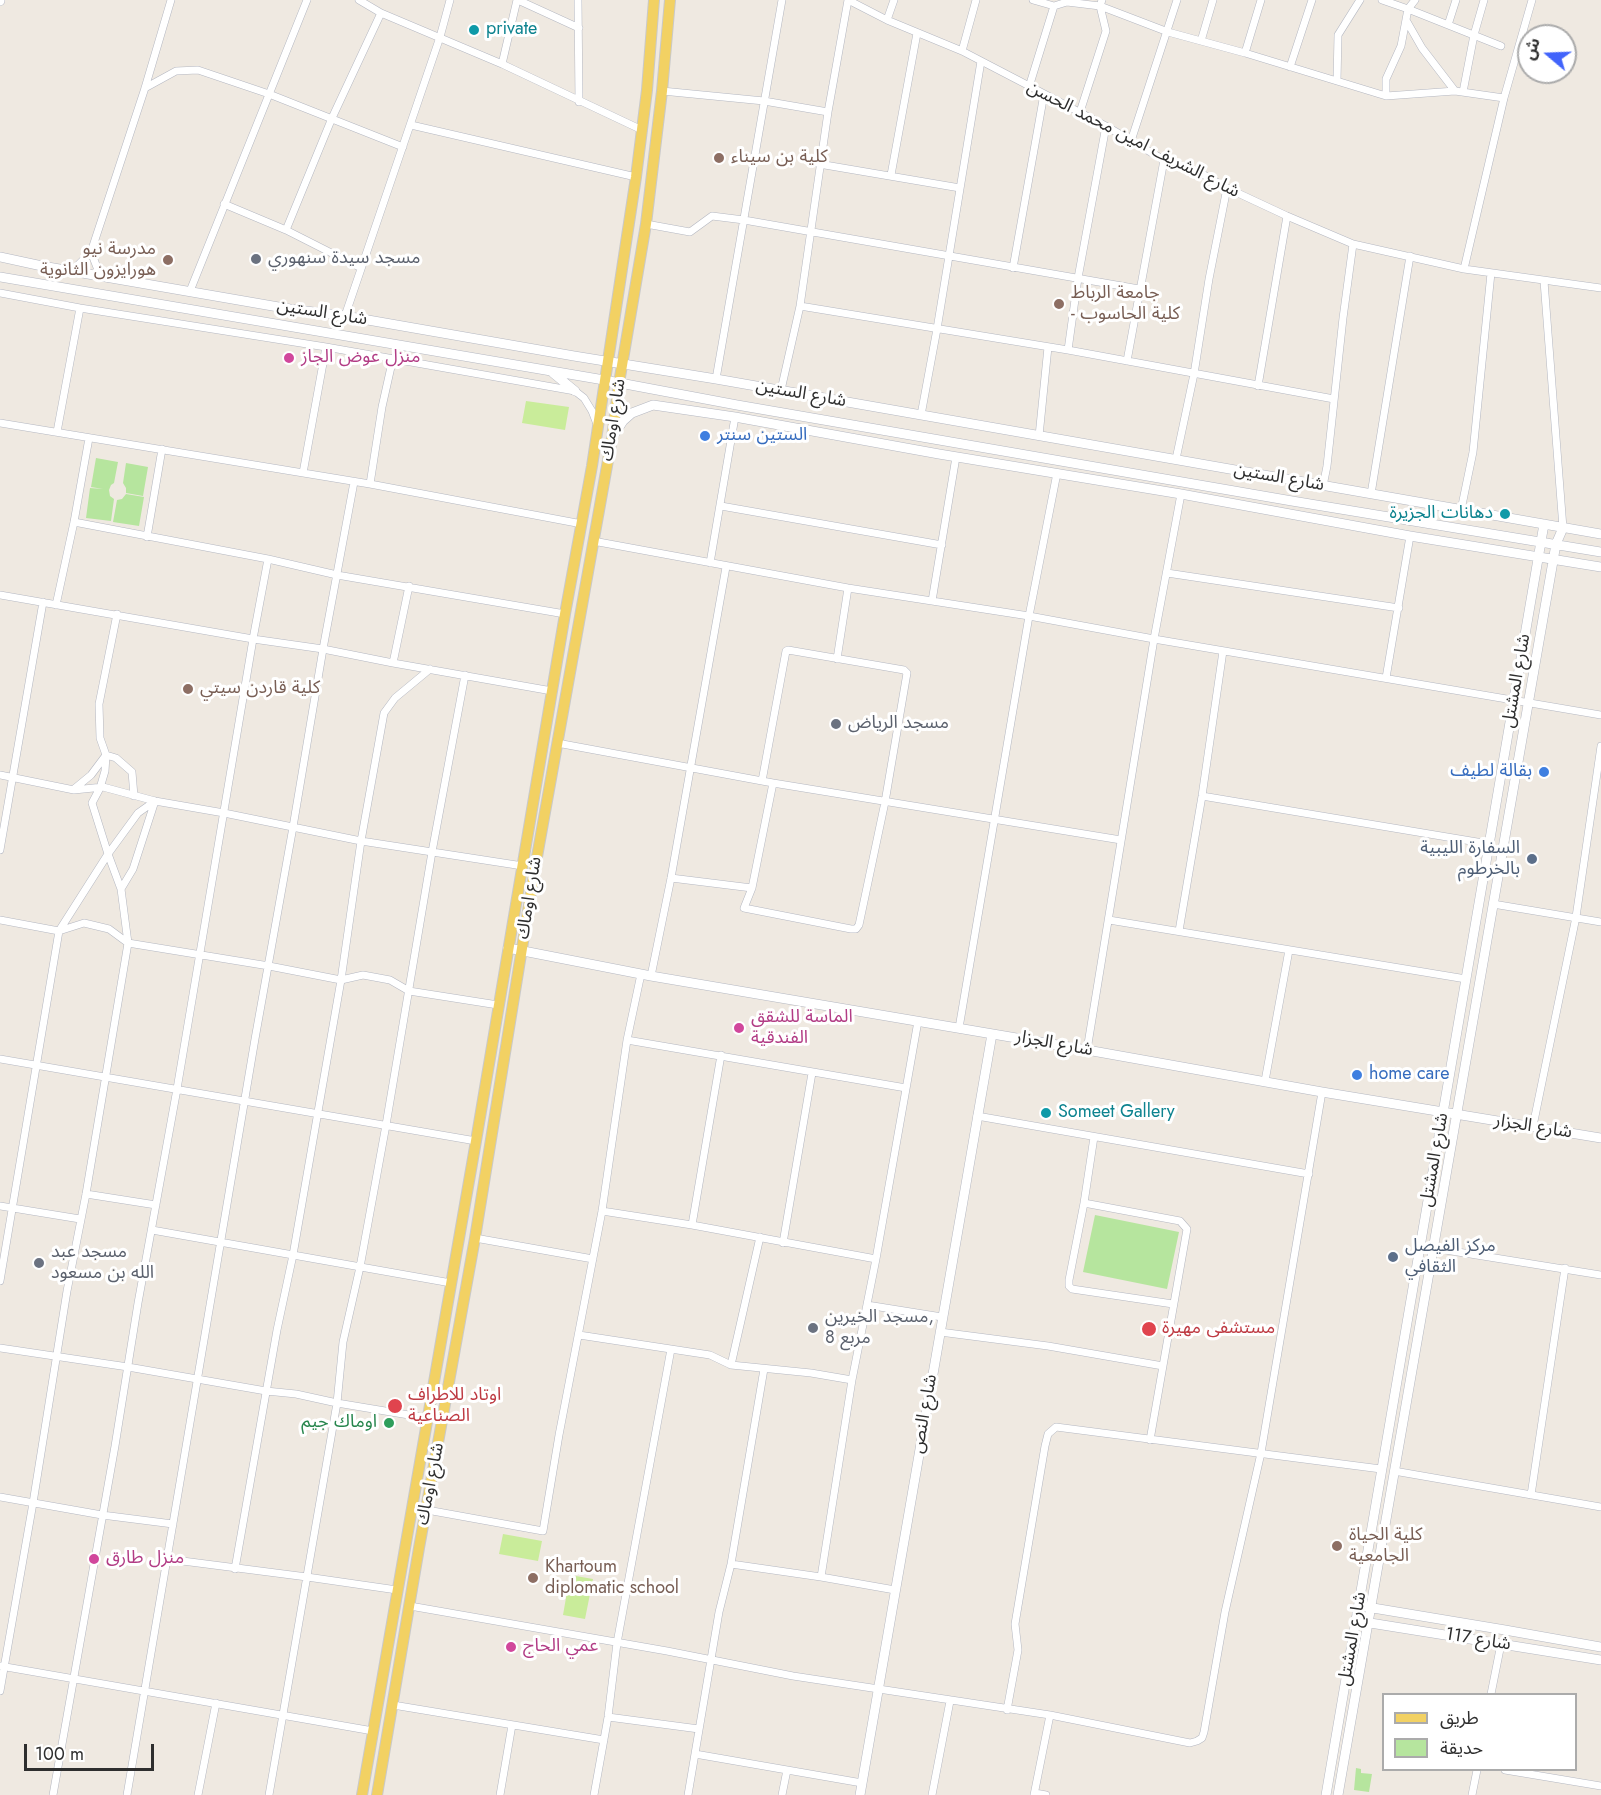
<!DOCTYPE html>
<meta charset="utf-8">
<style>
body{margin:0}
#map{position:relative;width:1601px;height:1795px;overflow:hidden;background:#efe9e1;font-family:Jost,"Noto Sans Arabic",sans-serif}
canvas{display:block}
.legend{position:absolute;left:1382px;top:1693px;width:195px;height:78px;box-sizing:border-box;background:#fff;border:2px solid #ababab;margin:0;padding:8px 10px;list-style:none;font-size:18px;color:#2e2e2e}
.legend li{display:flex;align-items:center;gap:12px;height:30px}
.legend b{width:30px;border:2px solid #ababab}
.north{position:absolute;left:1517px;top:24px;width:60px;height:60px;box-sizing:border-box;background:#fff;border:2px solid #ababab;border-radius:50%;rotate:289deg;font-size:16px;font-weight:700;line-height:24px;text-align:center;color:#2e2e2e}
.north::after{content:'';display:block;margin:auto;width:21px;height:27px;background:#4264fb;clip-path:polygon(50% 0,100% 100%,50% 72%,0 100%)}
.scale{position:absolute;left:24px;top:1744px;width:130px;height:27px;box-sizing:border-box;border:3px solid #2e2e2e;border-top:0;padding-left:8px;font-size:18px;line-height:21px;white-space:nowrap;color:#2e2e2e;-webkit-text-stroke:4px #fff;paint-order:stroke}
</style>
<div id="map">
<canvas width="1601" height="1795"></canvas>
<ul class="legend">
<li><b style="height:8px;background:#f2d163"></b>طريق</li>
<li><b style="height:16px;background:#b6e59e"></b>حديقة</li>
</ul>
<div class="north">ش</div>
<div class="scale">100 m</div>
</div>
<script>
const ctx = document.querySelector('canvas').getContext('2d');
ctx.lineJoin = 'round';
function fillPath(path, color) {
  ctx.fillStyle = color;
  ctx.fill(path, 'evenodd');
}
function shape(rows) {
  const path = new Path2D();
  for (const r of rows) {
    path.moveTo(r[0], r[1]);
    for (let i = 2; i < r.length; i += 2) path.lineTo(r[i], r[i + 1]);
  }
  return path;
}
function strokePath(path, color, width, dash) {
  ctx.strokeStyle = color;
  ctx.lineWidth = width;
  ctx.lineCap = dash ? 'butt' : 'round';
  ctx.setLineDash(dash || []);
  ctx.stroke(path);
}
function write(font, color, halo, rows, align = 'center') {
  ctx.font = font + ' Jost,"Noto Sans Arabic",sans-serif';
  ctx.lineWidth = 6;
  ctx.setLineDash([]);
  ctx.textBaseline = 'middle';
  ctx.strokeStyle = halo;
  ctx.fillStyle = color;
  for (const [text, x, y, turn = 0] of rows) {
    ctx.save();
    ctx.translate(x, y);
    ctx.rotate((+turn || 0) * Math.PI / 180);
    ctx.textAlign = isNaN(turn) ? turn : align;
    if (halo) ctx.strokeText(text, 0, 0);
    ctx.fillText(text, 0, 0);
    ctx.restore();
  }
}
fillPath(shape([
 [96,458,118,462,114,483,111,485,109,490,110,496,114,499,111,521,86,518,90,488,103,489,91,487],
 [126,463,148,467,143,496,126,493,126,488,123,483],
 [126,494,144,497,139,526,113,522,117,500,122,499],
 [1095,1215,1179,1232,1167,1289,1083,1272],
 [1356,1768,1361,1769,1361,1773,1372,1774,1369,1792,1354,1790]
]), '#b6e59e');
fillPath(shape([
 [526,401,569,407,565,430,522,423],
 [503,1534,542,1541,538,1561,499,1554],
 [570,1575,593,1579,585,1619,563,1615]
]), '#c9ec9a');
const street = shape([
 [359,0,381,13,502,64,642,130],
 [518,0,579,28],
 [578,0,579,102],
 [1033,0,1054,6,1067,2,1100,6,1106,31,1080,112],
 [1102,0,1100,6,1168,32,1245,53,1386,96,1455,91,1504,98],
 [1382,0,1408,9,1501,46],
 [887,20,894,0],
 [1406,20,1422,48,1455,91],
 [1448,25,1456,0],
 [1201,41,1213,0],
 [962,51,976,0],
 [1245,53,1261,0],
 [502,64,517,0],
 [1290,67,1312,0],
 [1337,81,1338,35,1360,0],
 [1029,87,1054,6],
 [145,88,176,71,198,70,269,94,403,147],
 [662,91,764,101,828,112],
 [1463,92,1474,35,1484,0],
 [1386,96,1386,79,1401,46,1408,9,1415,0],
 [411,125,636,177],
 [1131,141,1177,0],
 [819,164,960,188],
 [891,175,917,33],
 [224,204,286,230,361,268],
 [646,224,690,232,712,216,744,220,1139,289],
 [286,230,332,118,381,13],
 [91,252,100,275],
 [1013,268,1044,94],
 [1464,269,1504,98,1532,0],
 [72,271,91,252,145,88,171,0],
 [1544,281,1563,528],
 [190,291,307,0],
 [0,293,80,308,326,347,575,391,584,398,592,411,597,424],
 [800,306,1068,350,1334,399],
 [345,316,440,37,450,0],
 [1068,350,1078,278,1106,126],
 [1127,361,1164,160],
 [716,379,782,0],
 [1258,386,1287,216],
 [781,390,800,306,828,112,848,0,887,20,962,51,1106,126,1164,160,1197,171,1227,188,1287,216,1353,244,1464,269,1601,288],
 [921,415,937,329,981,61],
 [0,423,370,484,582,524],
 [57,432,80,308],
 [1039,436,1048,347],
 [1176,459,1194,374,1209,279,1227,188],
 [303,473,326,347],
 [370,484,382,407,393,358],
 [1323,486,1327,466,1343,318,1353,244],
 [1371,494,1410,256],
 [721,506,942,545],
 [1461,510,1473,452,1491,273],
 [74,522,268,559,337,575,565,614],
 [147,537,162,449],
 [593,541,848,588,1029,616,1154,639,1601,715],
 [710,563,735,417],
 [1167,573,1399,608],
 [0,595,253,639,323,649,393,663,552,691],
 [932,601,956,457],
 [56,605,74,522,89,438],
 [837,659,848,588],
 [393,663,409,586],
 [1386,678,1410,536],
 [557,743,773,783,1121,840],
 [0,775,74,790,103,787,155,801,224,813,361,841,523,866],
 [74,789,91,775,106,755,116,758,132,772,134,796],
 [1202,796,1489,844],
 [0,850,43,602],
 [671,878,752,888,744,908,851,929,856,929,859,925,885,802,907,673,904,670,788,650,786,651,762,781],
 [752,888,773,783],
 [121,889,108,854,138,813,155,801],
 [1493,904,1601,922],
 [0,920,59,931,84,923,109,929,128,943,269,966,341,980,363,975,390,980,409,991,498,1005],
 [1109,920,1466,979],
 [1179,931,1202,796,1223,651],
 [651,976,671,878,726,567],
 [959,1028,1029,616,1057,473],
 [627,1040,906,1088],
 [1087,1050,1154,639,1181,494],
 [0,1059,476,1141],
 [1265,1081,1289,950],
 [977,1116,1309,1174],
 [1533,1126,1576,917,1601,746],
 [1094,1137,1084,1203,1069,1280,1069,1286,1072,1289,1173,1304],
 [86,1194,156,1205],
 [1084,1203,1180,1221,1187,1229,1150,1440],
 [0,1206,80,1219],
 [602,1211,692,1225,876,1259],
 [692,1225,721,1055],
 [152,1230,451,1283],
 [475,1238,593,1259],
 [783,1243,812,1073],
 [1433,1248,1601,1275],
 [0,1281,59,931,108,854,92,803,100,788,105,771,106,755,100,738,99,704,117,614],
 [867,1305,942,1317],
 [940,1332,1048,1346,1163,1366],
 [579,1335,710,1355,731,1365,811,1373,852,1380],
 [0,1348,128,1367,266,1391,296,1394,337,1403,427,1418],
 [731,1365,760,1237],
 [1394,1471,1601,1507],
 [1531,1495,1565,1268],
 [0,1497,102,1515,173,1524],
 [427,1510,543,1531,559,1435,602,1211,627,1040,641,974],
 [167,1559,307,1577,397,1590],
 [731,1564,821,1577,895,1590],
 [235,1569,277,1330,293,1255,341,980,361,841,384,713,395,698,430,669],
 [821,1577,852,1380,876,1259,918,1021],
 [410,1606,667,1651,793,1676,1050,1715,1190,1743,1197,1741,1202,1738,1204,1732,1225,1612,1261,1453,1322,1092],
 [0,1666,373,1731],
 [0,1691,33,1503,67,1291,86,1194,128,943,121,889,133,869,155,801],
 [1491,1694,1501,1644],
 [393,1705,604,1740],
 [1007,1710,1018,1650,1015,1624,1045,1446,1048,1434,1056,1427,1381,1469],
 [608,1717,699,1729],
 [695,1754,862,1783],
 [1505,1770,1601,1786],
 [1035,1793,1046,1795],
 [53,1795,115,1446,138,1303,177,1089,253,639,268,559],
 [127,1795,255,1039,293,827,323,649,354,482],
 [198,1795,216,1703],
 [269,1795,337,1403,343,1342,360,1267,386,1125,432,852,465,675],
 [500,1795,512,1725],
 [594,1795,608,1717,617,1643,671,1349],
 [688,1795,719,1612,731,1564,764,1369],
 [782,1795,787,1770],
 [932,1795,950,1701],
 [1034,1795,1050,1715],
 [1472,1795,1477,1770]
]);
const secondary = shape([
 [0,1,0,0],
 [0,257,42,266,290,309,345,316,574,356,716,379,1601,534],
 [0,277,604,380,737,405,1292,501,1601,552],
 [553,373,575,391],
 [613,436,623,421,632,413,653,405,735,417,939,454,1181,494,1410,536,1601,567],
 [508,948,651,976,1087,1050,1322,1092,1601,1138],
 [1367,1607,1505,1630,1601,1647],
 [1364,1622,1601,1660],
 [860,1795,992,1034],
 [1326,1795,1544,524],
 [1338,1795,1556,544,1563,528]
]);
const primary = shape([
 [362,1795,476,1141,565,614,592,466,636,177,647,90,654,0],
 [377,1795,419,1548,475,1238,535,868,612,438,619,383,646,224,662,91,670,0]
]);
strokePath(street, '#b4b7c1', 8);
strokePath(secondary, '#b4b7c1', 10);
strokePath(primary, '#c9c9c9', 12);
strokePath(street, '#fff', 7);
strokePath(secondary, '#fff', 9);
strokePath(primary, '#f2d163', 10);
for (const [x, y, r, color] of [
 [474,30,6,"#0f9aa8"],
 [719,158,6,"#8d6e63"],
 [256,259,6,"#6b7280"],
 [168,260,6,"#8d6e63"],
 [1059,304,6,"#8d6e63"],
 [289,358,6,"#d1479c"],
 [705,436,6,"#3f7fe0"],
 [1505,514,6,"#0f9aa8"],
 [188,689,6,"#8d6e63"],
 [836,724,6,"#6b7280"],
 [1544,772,6,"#3f7fe0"],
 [1532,859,6,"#5c6f8a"],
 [739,1028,6,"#d1479c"],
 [1357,1075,6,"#3f7fe0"],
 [1046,1113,6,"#0f9aa8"],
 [1393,1257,6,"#5c6f8a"],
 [39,1263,6,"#6b7280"],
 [813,1328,6,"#6b7280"],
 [1149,1329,8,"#e0444e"],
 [395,1406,8,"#e0444e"],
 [389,1423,6,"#2e9e5b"],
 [1337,1546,6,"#8d6e63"],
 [94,1559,6,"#d1479c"],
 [533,1578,6,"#8d6e63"],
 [511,1647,6,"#d1479c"]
]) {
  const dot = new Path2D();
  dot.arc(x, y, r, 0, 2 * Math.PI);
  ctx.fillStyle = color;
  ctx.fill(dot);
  strokePath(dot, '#fff', 2);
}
write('18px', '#0d838f', '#fff', [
 ["private",486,30],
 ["دهانات الجزيرة",1493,514,"right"],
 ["Someet Gallery",1058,1113]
], 'left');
write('18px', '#2e2e2e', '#fff', [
 ["شارع الشريف امين محمد الحسن",1133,140,27],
 ["شارع الستين",322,313,9],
 ["شارع الستين",801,394,10],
 ["شارع اوماك",614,420,-81],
 ["شارع الستين",1279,478,10],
 ["شارع المشتل",1517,681,-80],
 ["شارع اوماك",530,898,-81],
 ["شارع الجزار",1054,1044,10],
 ["شارع الجزار",1533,1127,9],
 ["شارع المشتل",1435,1160,-80],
 ["شارع النص",925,1414,-80],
 ["شارع اوماك",431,1484,-79],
 ["شارع المشتل",1353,1639,-80],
 ["شارع 117",1478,1640,9]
]);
write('18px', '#785e54', '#fff', [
 ["كلية بن سيناء",731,158],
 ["مدرسة نيو",156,250,"right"],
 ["هورايزون الثانوية",156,271,"right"],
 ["جامعة الرباط",1071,294],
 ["- كلية الحاسوب",1071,315],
 ["كلية قاردن سيتي",200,689],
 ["كلية الحياة",1349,1536],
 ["الجامعية",1349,1557],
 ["Khartoum",545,1568],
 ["diplomatic school",545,1589]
], 'left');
write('18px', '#5b616d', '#fff', [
 ["مسجد سيدة سنهوري",268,259],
 ["مسجد الرياض",848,724],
 ["مسجد عبد",51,1253],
 ["الله بن مسعود",51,1274],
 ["مسجد الخيرين,",825,1318],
 ["مربع 8",825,1339]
], 'left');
write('18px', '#b23c85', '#fff', [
 ["منزل عوض الجاز",301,358],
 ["الماسة للشقق",751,1018],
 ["الفندقية",751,1039],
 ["منزل طارق",106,1559],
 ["عمي الحاج",523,1647]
], 'left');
write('18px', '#366cbe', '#fff', [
 ["الستين سنتر",717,436],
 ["بقالة لطيف",1532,772,"right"],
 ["home care",1369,1075]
], 'left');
write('18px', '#4e5e75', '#fff', [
 ["السفارة الليبية",1520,849],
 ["بالخرطوم",1520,870],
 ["مركز الفيصل",1405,1247,"left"],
 ["الثقافي",1405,1268,"left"]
], 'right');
write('18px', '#be3a42', '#fff', [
 ["مستشفى مهيرة",1162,1329],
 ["اوتاد للاطراف",408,1396],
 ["الصناعية",408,1417]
], 'left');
write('18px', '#27864d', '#fff', [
 ["اوماك جيم",377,1423]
], 'right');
</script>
